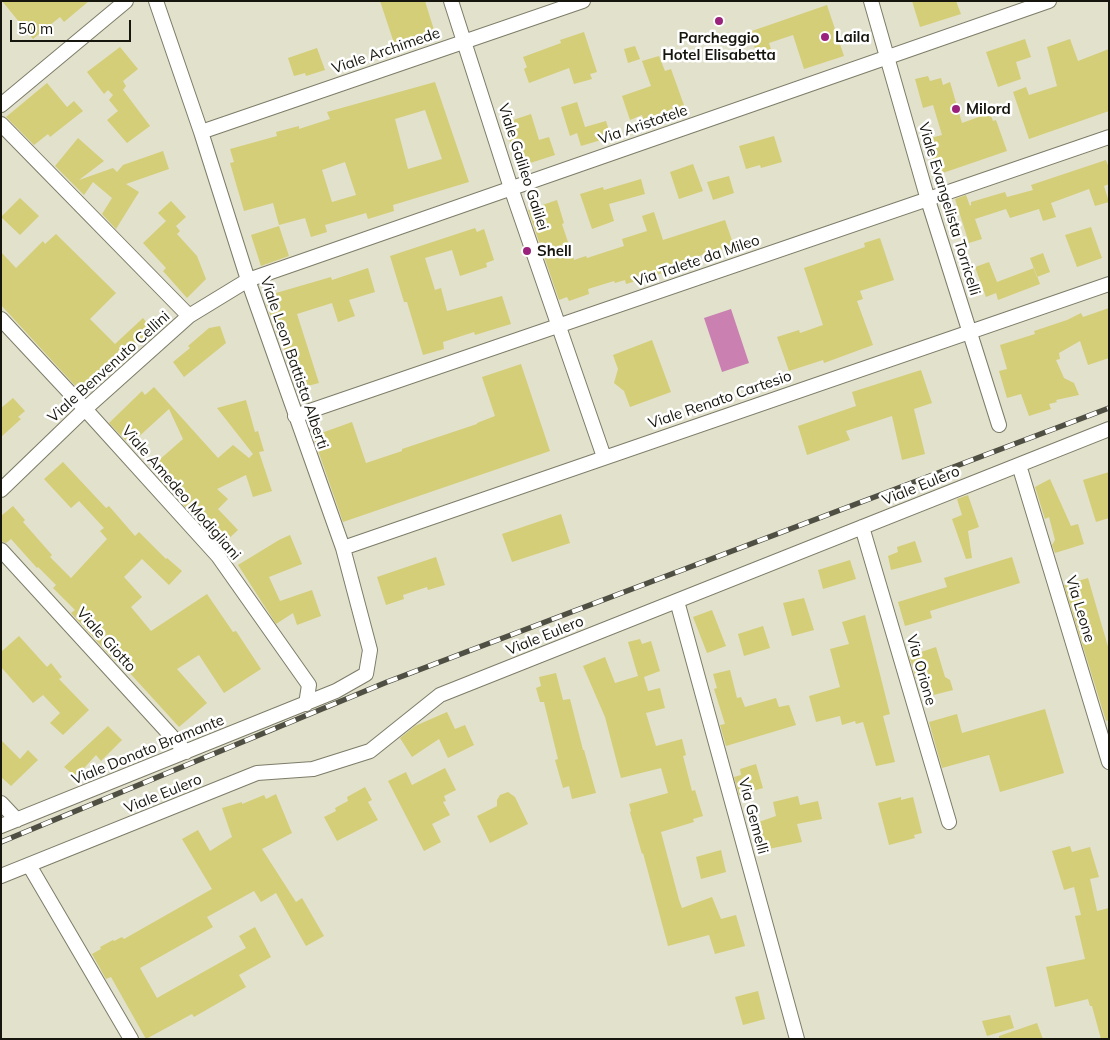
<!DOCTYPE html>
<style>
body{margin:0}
#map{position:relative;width:1110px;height:1040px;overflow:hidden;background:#e2e1cb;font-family:Mulish,sans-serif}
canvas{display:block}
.frame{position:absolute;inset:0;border:2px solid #17160e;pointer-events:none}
.scale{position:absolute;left:10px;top:20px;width:121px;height:22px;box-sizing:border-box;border:2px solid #17160e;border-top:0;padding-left:6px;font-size:15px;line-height:18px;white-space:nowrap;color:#17160e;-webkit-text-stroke:4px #fff;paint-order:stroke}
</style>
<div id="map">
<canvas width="1110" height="1040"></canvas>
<div class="frame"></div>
<div class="scale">50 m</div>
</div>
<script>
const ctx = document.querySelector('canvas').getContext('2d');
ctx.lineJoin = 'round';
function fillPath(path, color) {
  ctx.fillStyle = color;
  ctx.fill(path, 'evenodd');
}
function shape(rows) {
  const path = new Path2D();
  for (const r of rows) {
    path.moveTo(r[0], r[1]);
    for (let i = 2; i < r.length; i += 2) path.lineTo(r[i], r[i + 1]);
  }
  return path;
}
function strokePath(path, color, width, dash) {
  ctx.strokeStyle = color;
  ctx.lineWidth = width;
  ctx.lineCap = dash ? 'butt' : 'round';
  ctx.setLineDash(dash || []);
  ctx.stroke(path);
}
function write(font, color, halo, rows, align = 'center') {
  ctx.font = font + ' Mulish,sans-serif';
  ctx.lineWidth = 5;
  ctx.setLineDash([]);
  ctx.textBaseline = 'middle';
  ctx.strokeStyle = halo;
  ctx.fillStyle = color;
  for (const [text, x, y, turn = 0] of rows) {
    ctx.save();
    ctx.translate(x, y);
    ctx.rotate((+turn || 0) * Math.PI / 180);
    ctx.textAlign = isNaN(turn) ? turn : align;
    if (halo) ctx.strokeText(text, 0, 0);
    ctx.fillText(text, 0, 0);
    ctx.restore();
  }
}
fillPath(shape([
 [731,309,749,363,722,372,704,318]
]), '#ca81b1');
fillPath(shape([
 [2,1,89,1,64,22,60,17,33,39],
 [380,1,425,1,434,30,394,43],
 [912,1,956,1,961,14,920,27],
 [827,5,844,56,804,69,793,35,769,43,771,49,757,54,749,32],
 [584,32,597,72,590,74,592,79,574,84,569,68,529,83,524,69,527,67,523,57,561,43,560,40],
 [1025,39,1031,57,1016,62,1021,79,998,87,986,52],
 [1070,39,1078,61,1109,49,1109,111,1029,139,1013,92,1026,87,1029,95,1057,86,1047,47],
 [635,46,640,59,628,63,624,49],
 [120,47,138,69,123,81,126,86,123,90,150,126,127,143,107,120,118,111,109,100,113,95,108,90,104,94,87,72],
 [317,48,325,70,306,76,305,73,294,76,288,58],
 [659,56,665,71,671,69,685,108,644,122,642,115,630,120,622,96,651,86,642,61],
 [928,76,930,81,941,78,943,85,950,82,962,123,990,113,993,121,996,120,1007,151,937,175,927,139,942,135,933,105,923,108,915,79],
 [435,82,469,182,393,205,394,211,368,219,366,213,325,225,327,232,311,237,305,218,279,225,273,203,244,211,230,163,234,162,230,149,277,136,276,132,299,126,299,129,330,119,327,112],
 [425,110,442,159,408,169,395,119],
 [345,162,356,195,332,202,322,170],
 [47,83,67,107,74,101,83,111,50,137,48,134,34,145,6,117],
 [577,102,585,127,606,121,611,137,581,146,577,133,570,136,561,107],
 [531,114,539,140,549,137,555,155,518,167,504,123],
 [774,136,782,162,761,168,760,165,746,169,739,146],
 [78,138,104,161,79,180,113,168,117,172,123,165,163,151,169,169,126,184,139,192,116,229,102,214,112,198,93,182,84,195,55,166],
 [1106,160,1109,168,1109,184,1104,186,1109,202,1095,206,1089,189,1051,203,1056,217,1043,221,1039,209,1010,218,1006,209,975,219,982,239,969,243,955,199,966,195,970,206,971,205,971,202,1005,192,1007,197,1033,190,1031,185],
 [693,164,703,191,679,199,670,172],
 [729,176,734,193,713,200,707,182],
 [641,179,645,194,609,204,614,221,592,229,580,194,603,187,604,190],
 [20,198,39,216,20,235,1,217],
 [557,200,564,223,562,224,574,260,586,256,587,258,624,246,622,239,647,231,642,216,654,212,663,240,725,220,734,246,711,253,710,252,662,270,663,273,626,284,625,280,615,283,614,281,588,289,589,294,569,301,567,297,559,300,528,210],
 [171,201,186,217,176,226,180,231,177,234,197,256,206,279,187,298,163,271,166,268,143,243,166,221,158,213],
 [279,226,289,256,261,266,251,235],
 [1091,227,1102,258,1077,267,1065,235],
 [475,228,477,232,484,229,494,260,486,263,487,267,460,276,452,250,425,258,435,290,441,288,447,311,502,296,511,324,475,335,474,332,443,342,444,349,423,355,407,302,404,302,390,256],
 [56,234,116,293,90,319,115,344,143,318,152,329,88,389,85,385,79,390,1,305,1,252,16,268,43,241,45,244],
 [880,238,894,280,860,291,863,299,857,301,873,345,824,363,823,360,789,371,777,337,799,330,800,333,823,325,804,268,865,247,864,243],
 [1043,253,1050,272,1037,277,1030,258],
 [989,262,997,282,1034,268,1040,284,998,300,996,293,986,297,975,267],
 [368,268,375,292,349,300,355,316,338,322,332,303,297,314,319,383,296,389,282,343,280,343,266,303,269,295,331,277,332,280],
 [1109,308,1109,358,1088,365,1080,341,1059,353,1060,359,1056,360,1064,378,1074,383,1079,395,1056,400,1057,402,1049,404,1051,409,1029,416,1021,394,1007,398,999,371,1007,369,1000,345,1035,334,1034,331,1067,320,1081,313,1083,317],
 [220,326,226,343,184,377,173,362,190,348,188,346,209,328],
 [652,340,671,392,630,407,624,391,614,383,618,369,613,355],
 [521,364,550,451,343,522,313,436,352,422,366,463,402,451,402,449,477,424,477,423,495,416,482,377],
 [921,370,932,403,914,409,925,454,902,460,892,416,846,431,850,440,807,455,798,426,856,406,852,392],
 [154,387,218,458,233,445,249,458,253,454,217,408,246,400,255,432,258,431,264,451,259,452,272,491,253,497,246,475,217,489,228,499,218,509,238,530,223,544,219,544,150,468,183,439,169,409,134,441,130,437,126,441,109,423,142,391,145,395],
 [13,398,25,411,18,417,21,419,1,437,1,408],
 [63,462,106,508,109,506,135,536,139,532,166,559,167,558,182,571,169,585,142,559,124,577,142,597,131,607,151,631,207,594,233,632,236,631,261,669,224,693,199,655,177,669,207,703,179,727,117,659,115,661,71,613,75,610,53,588,56,585,38,567,37,568,11,539,6,543,1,541,1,516,13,506,25,520,23,522,52,555,50,557,71,578,107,539,100,531,104,528,79,501,71,508,44,479],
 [1109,472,1109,518,1096,522,1083,480],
 [1050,479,1071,526,1078,524,1084,544,1055,553,1052,545,1055,540,1049,517,1045,519,1035,487],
 [968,495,979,527,968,531,972,558,966,559,952,519,962,515,957,499],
 [561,514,570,543,512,562,502,534],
 [290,535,302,564,269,577,280,601,312,590,321,616,297,625,293,613,276,624,238,565,279,540],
 [915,541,922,562,891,570,888,556,898,552,897,547],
 [436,557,445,585,428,590,427,587,403,595,404,599,386,605,377,577],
 [1012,557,1020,583,930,611,932,618,905,626,898,602,947,587,944,578],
 [850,560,856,579,823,589,818,570],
 [1088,578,1109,650,1109,720,1106,721,1064,585],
 [804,598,814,630,792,636,783,603],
 [712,610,726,646,707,653,693,617],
 [865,615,890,714,883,716,895,762,876,766,863,722,856,724,855,721,842,725,840,716,816,722,809,696,840,687,830,649,849,644,842,622],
 [763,626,770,648,744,656,738,634],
 [19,636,47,667,51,663,62,677,59,679,89,710,63,735,50,723,60,713,43,695,33,703,1,667,1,652],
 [640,639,642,644,651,641,660,671,644,677,648,691,660,688,665,708,646,713,656,746,682,739,686,755,683,756,692,791,695,790,703,816,693,819,694,822,661,832,679,900,682,908,712,897,721,919,736,915,745,946,715,954,709,935,668,946,643,853,642,854,630,812,631,811,629,804,668,793,661,768,621,778,605,717,583,666,605,657,615,683,638,676,628,642],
 [936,647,945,677,950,680,953,690,926,697,921,678,916,679,909,656],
 [730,670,737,698,741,697,745,707,776,698,779,707,789,705,796,725,726,746,720,725,725,724,714,689,717,688,713,674],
 [556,673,563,700,570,699,583,750,584,750,596,793,572,799,569,786,563,788,555,760,558,759,544,702,540,702,536,688,541,686,539,677],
 [1045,709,1064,773,1000,792,989,755,942,768,929,722,957,714,962,733],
 [447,712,455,729,465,725,474,745,448,758,439,739,412,757,400,738,415,726],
 [108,726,122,740,101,761,96,755,76,777,64,767],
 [1,740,20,759,28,750,38,760,11,786,1,777],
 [756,764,763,788,739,795,734,777,741,775,740,769],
 [445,768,456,790,444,796,446,801,443,802,450,815,432,824,441,842,424,851,388,781,406,772,412,785],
 [365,787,372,800,368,802,378,820,337,841,324,817,336,811,335,808,348,801,347,797],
 [508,792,515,797,528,824,490,843,477,816,497,806,497,800,500,795],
 [276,794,292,833,262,849,296,902,302,898,324,936,306,946,276,893,261,902,254,891,207,917,213,927,140,968,157,998,246,948,239,936,255,927,271,957,239,975,246,987,194,1017,192,1014,146,1039,111,977,106,979,92,954,101,949,100,947,113,940,114,941,122,937,124,939,212,889,182,839,198,830,210,851,232,837,222,808,242,802,242,804,264,795,266,799],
 [798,796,800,805,818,801,822,819,797,824,802,842,759,851,753,824,776,816,773,802],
 [901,797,901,800,913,797,922,833,914,835,915,838,889,845,878,803],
 [1070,846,1072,852,1090,847,1099,877,1090,879,1097,911,1109,908,1109,1039,1101,1039,1092,1006,1090,1006,1088,999,1055,1007,1046,967,1085,959,1075,916,1081,915,1074,887,1064,890,1052,851],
 [721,850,726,872,701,879,696,857],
 [758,991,765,1019,743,1025,735,997],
 [1010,1015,1014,1028,987,1036,982,1021],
 [1037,1023,1043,1039,999,1039,999,1036]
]), '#d4ce78');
const minor = shape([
 [451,1,511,188,604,457],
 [871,1,928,200,999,425],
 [1,105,126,1],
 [1,124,189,316],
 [201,132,583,1],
 [1,319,85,409,218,556,309,685,306,704],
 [295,416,1109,137],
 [1019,465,1109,762],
 [1,490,85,409,189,316,248,280,1049,1],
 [862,527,949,822],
 [343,548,1109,284],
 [1,550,186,752],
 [677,601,797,1039],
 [1,803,17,820],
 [1,826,336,691,366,674,370,650,343,548,248,280,201,132,156,1],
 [29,865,131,1039],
 [1,876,257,773,313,769,370,751,440,695,1109,429]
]);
strokePath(minor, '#7d7c68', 16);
strokePath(minor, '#fff', 14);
const rail = shape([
 [1,842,387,682,1109,408]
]);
strokePath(rail, '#504f43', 5.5);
strokePath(rail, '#fff', 4, [11]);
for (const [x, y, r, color] of [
 [719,21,5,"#9a227c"],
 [825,37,5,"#9a227c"],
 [956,109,5,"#9a227c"],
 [527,251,5,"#9a227c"]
]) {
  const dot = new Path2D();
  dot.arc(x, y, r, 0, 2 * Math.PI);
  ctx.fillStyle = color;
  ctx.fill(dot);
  strokePath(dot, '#fff', 2);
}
write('bold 15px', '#17160e', '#fff', [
 ["Laila",835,37],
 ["Parcheggio",719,38,"center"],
 ["Hotel Elisabetta",719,55,"center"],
 ["Milord",966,109],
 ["Shell",537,251]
], 'left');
write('15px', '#17160e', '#fff', [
 ["Viale Archimede",386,51,-19],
 ["Via Aristotele",643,125,-19],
 ["Viale Galileo Galilei",523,167,72],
 ["Viale Evangelista Torricelli",949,209,73],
 ["Via Talete da Mileo",697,261,-19],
 ["Viale Leon Battista Alberti",294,363,71],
 ["Viale Benvenuto Cellini",109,367,-42],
 ["Viale Renato Cartesio",720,400,-19],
 ["Viale Eulero",921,486,-22],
 ["Viale Amedeo Modigliani",181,493,49],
 ["Via Leone",1080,609,73],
 ["Viale Eulero",545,636,-22],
 ["Viale Giotto",106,640,48],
 ["Via Orione",921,670,74],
 ["Viale Donato Bramante",148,750,-22],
 ["Viale Eulero",163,794,-22],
 ["Via Gemelli",753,816,75]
]);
</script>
